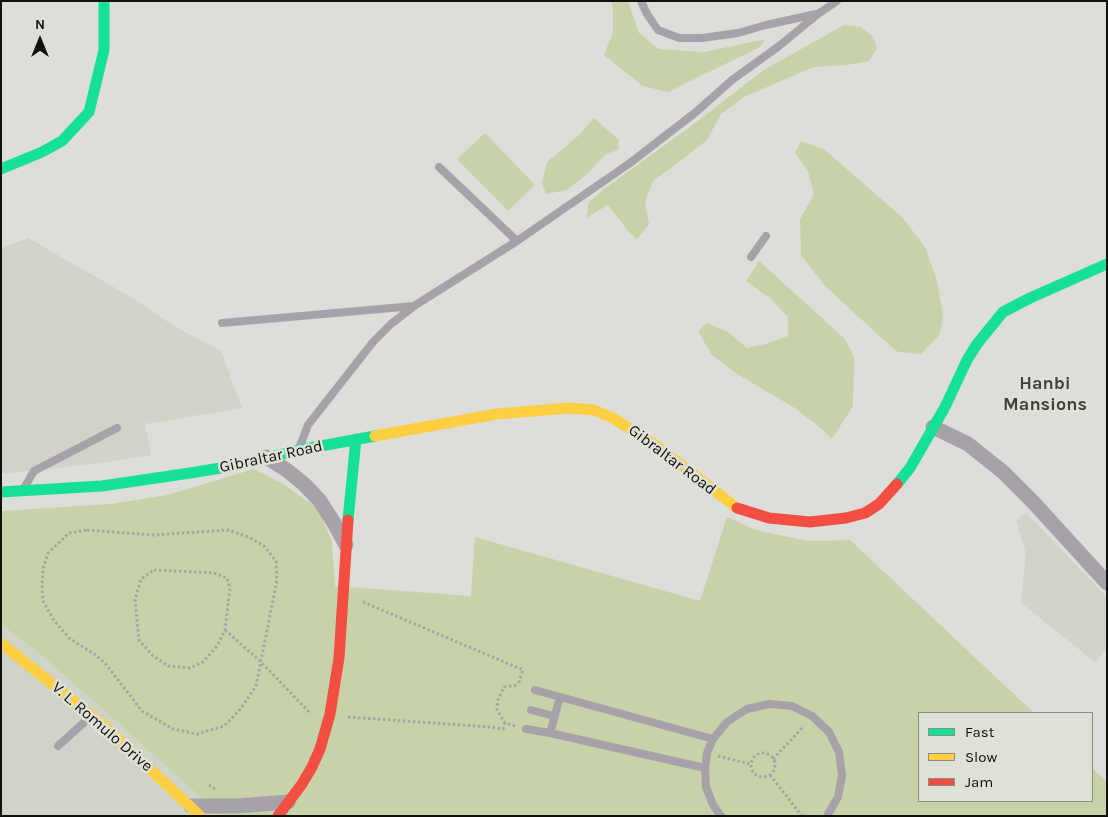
<!DOCTYPE html>
<style>
body{margin:0}
#map{position:relative;width:1108px;height:817px;overflow:hidden;background:#ddded9;font-family:Karla,sans-serif}
canvas{display:block}
.frame{position:absolute;inset:0;border:2px solid #10110d;pointer-events:none}
.legend{position:absolute;left:918px;top:712px;width:175px;height:90px;box-sizing:border-box;background:#dee1d6;border:1px solid #8c8e86;margin:0;padding:6px 9px;list-style:none;font-size:15px;color:#10110d}
.legend li{display:flex;align-items:center;gap:10px;height:25px}
.legend b{width:25px;border:1px solid #8c8e86}
.north{position:absolute;left:15px;top:15px;width:50px;height:50px;-webkit-text-stroke:4px #dee1d6;paint-order:stroke;rotate:0deg;font-size:14px;font-weight:700;line-height:20px;text-align:center;color:#10110d}
.north::after{content:'';display:block;margin:auto;width:18px;height:22px;background:#10110d;clip-path:polygon(50% 0,100% 100%,50% 72%,0 100%)}
</style>
<div id="map">
<canvas width="1108" height="817"></canvas>
<div class="frame"></div>
<ul class="legend">
<li><b style="height:6px;background:#16e098"></b>Fast</li>
<li><b style="height:6px;background:#ffcf43"></b>Slow</li>
<li><b style="height:6px;background:#f24e42"></b>Jam</li>
</ul>
<div class="north">N</div>
</div>
<script>
const ctx = document.querySelector('canvas').getContext('2d');
ctx.lineJoin = 'round';
function fillPath(path, color) {
  ctx.fillStyle = color;
  ctx.fill(path, 'evenodd');
}
function shape(rows) {
  const path = new Path2D();
  for (const r of rows) {
    if (r.length === 3) {
      path.moveTo(r[0] + r[2], r[1]);
      path.arc(r[0], r[1], r[2], 0, 2 * Math.PI);
      continue;
    }
    path.moveTo(r[0], r[1]);
    for (let i = 2; i < r.length; i += 2) path.lineTo(r[i], r[i + 1]);
  }
  return path;
}
function strokePath(path, color, width, dash) {
  ctx.strokeStyle = color;
  ctx.lineWidth = width;
  ctx.lineCap = dash ? 'butt' : 'round';
  ctx.setLineDash(dash || []);
  ctx.stroke(path);
}
function write(font, color, halo, rows, align = 'center') {
  ctx.font = font + ' Karla,sans-serif';
  ctx.lineWidth = 5;
  ctx.setLineDash([]);
  ctx.textBaseline = 'middle';
  ctx.strokeStyle = halo;
  ctx.fillStyle = color;
  for (const [text, x, y, turn = 0] of rows) {
    ctx.save();
    ctx.translate(x, y);
    ctx.rotate((+turn || 0) * Math.PI / 180);
    ctx.textAlign = isNaN(turn) ? turn : align;
    if (halo) ctx.strokeText(text, 0, 0);
    ctx.fillText(text, 0, 0);
    ctx.restore();
  }
}
fillPath(shape([
 [28,238,131,297,174,326,221,351,242,408,145,424,151,455,101,463,1,474,1,248],
 [1026,513,1107,597,1107,649,1095,662,1021,603,1026,554,1016,520],
 [1,624,45,658,222,816,1,816]
]), '#d0d3c7');
fillPath(shape([
 [611,1,628,1,639,33,659,49,704,52,766,39,760,47,668,92,643,86,604,55,613,32,613,8],
 [844,25,861,27,873,37,877,48,869,61,847,65,814,67,746,96,721,114,707,140,679,162,653,181,645,202,649,224,637,239,628,231,608,205,586,218,589,202,604,189,698,121,762,71],
 [594,118,619,140,618,150,606,154,587,174,567,190,546,194,542,183,547,162,578,136],
 [485,133,535,185,508,211,457,159],
 [801,141,825,150,903,218,925,247,937,280,943,316,940,334,921,354,898,352,887,343,825,286,801,255,800,219,814,194,808,171,795,153],
 [759,261,844,338,854,356,853,406,832,439,822,429,795,408,737,374,711,354,698,331,707,323,728,332,747,348,766,344,788,336,788,317,770,298,746,281],
 [254,469,283,484,317,508,332,541,335,586,471,596,475,537,700,601,727,517,756,530,808,541,850,540,1034,713,919,713,919,801,1092,801,1092,768,1107,782,1107,816,222,816,45,658,1,624,1,511,111,504,167,495]
]), '#c8d2a8');
strokePath(shape([
 [87,530,153,535,229,530,248,537,264,546,276,561,277,580,256,686,239,711,224,726,197,734,173,729,142,711,105,663,94,654,69,638,53,619,43,601,42,585,43,569,48,553,69,533,87,530],
 [154,570,214,573,227,578,230,588,225,630,217,646,203,662,190,668,168,666,152,655,139,640,135,600,141,579,154,570],
 [363,602,523,670,518,685],
 [225,630,261,662,311,714],
 [348,717,491,727,503,729,505,723],
 [515,726,505,723,497,710,498,700,504,687,519,685],
 [763,765,12],
 [718,756,750,764],
 [773,759,804,726],
 [770,775,802,816],
 [209,785,215,789]
]), '#a6a5a6', 3, [2.5, 2.5]);
strokePath(shape([
 [641,1,647,14,658,30,679,38,702,38,738,33,766,25,816,14],
 [439,167,517,241],
 [751,257,766,236],
 [222,323,414,306],
 [300,446,308,425,373,342,391,324,414,306,517,241,630,163,696,112,732,80,779,46,818,14,837,1],
 [24,488,34,471,117,428],
 [535,690,713,739],
 [531,710,554,716],
 [526,729,550,733,705,768],
 [550,733,560,697],
 [58,746,90,717],
 [721,816,713,805,706,787,705,768,707,753,713,739,727,722,747,709,769,704,792,706,812,716,829,732,839,752,842,775,838,797,827,816]
]), '#a7a2a9', 8);
strokePath(shape([
 [933,427,968,444,1003,472,1033,502,1107,583],
 [266,457,288,471,305,485,320,501,334,523,346,545],
 [191,806,238,806,288,802]
]), '#a7a2a9', 15);
strokePath(shape([
 [1,169,42,152,62,141,89,112,104,50,104,1],
 [897,484,910,468,945,407,967,360,977,344,1003,312,1030,298,1107,264],
 [1,492,102,486,190,473,233,466,299,450,375,436],
 [348,520,356,439]
]), '#16e098', 11);
strokePath(shape([
 [375,436,497,414,569,408,594,410,613,418,657,446,737,508],
 [1,643,103,725,200,816]
]), '#ffcf43', 11);
strokePath(shape([
 [737,508,769,518,810,522,846,518,865,513,879,504,897,484],
 [278,816,302,784,312,767,320,749,330,714,339,658,348,520]
]), '#f24e42', 11);
write('16px', '#10110d', '#dee1d6', [
 ["Gibraltar Road",271,457,-12],
 ["Gibraltar Road",672,460,37],
 ["V. L. Romulo Drive",102,727,41]
]);
write('bold 18px', '#40433a', '#dee1d6', [
 ["Hanbi",1045,384],
 ["Mansions",1045,405]
]);
</script>
